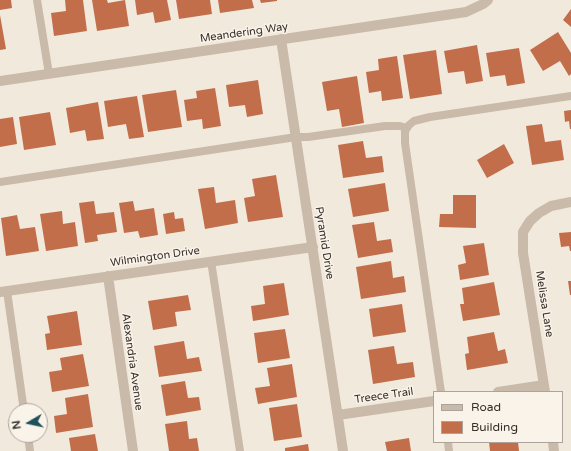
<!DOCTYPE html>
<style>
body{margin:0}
#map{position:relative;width:571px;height:451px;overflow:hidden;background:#f2e9dd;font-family:"Varela Round",sans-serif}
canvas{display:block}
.legend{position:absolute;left:433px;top:391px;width:130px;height:52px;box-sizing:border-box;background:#f9f3ea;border:1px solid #aba49d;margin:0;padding:5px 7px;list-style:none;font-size:12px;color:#372e29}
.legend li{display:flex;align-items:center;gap:8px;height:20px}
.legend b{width:20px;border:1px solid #aba49d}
.north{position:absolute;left:8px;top:403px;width:40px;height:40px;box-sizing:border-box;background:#f9f3ea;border:1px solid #aba49d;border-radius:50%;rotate:261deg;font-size:11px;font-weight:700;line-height:16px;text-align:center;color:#372e29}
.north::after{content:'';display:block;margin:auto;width:14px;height:18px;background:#205158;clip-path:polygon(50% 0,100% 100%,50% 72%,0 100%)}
</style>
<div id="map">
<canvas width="571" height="451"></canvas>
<ul class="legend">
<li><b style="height:5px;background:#cabaaa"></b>Road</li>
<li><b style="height:11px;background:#c26e4b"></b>Building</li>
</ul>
<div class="north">N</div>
</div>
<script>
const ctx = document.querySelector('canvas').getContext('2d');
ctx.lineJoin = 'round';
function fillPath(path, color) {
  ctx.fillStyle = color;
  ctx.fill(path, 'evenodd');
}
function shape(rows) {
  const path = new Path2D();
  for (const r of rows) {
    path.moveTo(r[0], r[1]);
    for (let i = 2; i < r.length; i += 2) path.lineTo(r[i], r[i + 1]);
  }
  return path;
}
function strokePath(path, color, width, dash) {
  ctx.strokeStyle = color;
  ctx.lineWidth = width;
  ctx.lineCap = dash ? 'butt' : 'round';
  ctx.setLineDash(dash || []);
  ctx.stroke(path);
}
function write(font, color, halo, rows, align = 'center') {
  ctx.font = font + ' "Varela Round",sans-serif';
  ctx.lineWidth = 3;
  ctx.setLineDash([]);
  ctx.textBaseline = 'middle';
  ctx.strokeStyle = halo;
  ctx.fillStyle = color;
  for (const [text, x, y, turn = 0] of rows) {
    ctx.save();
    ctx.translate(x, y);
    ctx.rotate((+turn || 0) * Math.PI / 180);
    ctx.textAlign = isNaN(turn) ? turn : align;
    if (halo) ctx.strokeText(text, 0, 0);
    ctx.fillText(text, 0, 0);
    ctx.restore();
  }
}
fillPath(shape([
 [0,0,11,0,12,8,0,10],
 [65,0,83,0,87,31,54,36,51,13,66,11],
 [92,0,107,0,108,3,125,0,129,26,97,31],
 [135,0,167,0,171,20,155,23,153,12,137,15],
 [176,0,210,0,212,14,179,19],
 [218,0,252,0,254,8,220,13],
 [260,0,277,0,277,1,261,3],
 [571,9,571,27,563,20],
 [0,15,6,49,0,50],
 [558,32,571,53,571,74,569,76,560,61,543,71,530,50],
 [477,45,483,81,466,84,464,71,448,73,444,51],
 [519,48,525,83,507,86,505,75,490,77,486,53],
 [436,50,442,94,410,99,403,55],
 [397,56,403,98,382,101,381,91,369,93,366,72,379,70,378,59],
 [357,76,364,123,342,127,339,109,327,111,322,82],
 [258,80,263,114,247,117,245,105,229,107,226,85],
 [215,88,221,126,203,129,202,119,187,121,184,100,197,98,196,91],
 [176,90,182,127,148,132,142,95],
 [137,96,144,137,129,139,126,124,108,127,104,101],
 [98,102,104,139,87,141,85,130,70,133,66,108],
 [571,110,571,129,570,129,569,121,565,122,564,111],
 [50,112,56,145,24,150,19,117],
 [13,117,17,144,0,147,0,119],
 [542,124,545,142,561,140,564,160,532,165,526,126],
 [363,141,366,158,382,156,384,172,343,178,338,145],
 [504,144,514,163,487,178,477,160],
 [276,175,283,217,248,222,244,198,255,196,252,179],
 [385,183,389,211,353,217,348,189],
 [214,187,216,203,235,200,238,223,205,229,198,189],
 [453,195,476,195,476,228,439,227,440,214,453,214],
 [94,201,96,214,114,212,117,232,97,235,98,241,85,243,79,203],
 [133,201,135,211,154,208,158,235,140,238,138,231,124,233,119,203],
 [62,211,63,224,75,222,78,246,46,251,40,214],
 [174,212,175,219,183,218,185,231,166,234,163,214],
 [17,215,20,229,35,227,39,251,6,256,1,218],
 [374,222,377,241,391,239,393,252,358,258,352,225],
 [571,232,571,251,570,251,569,246,561,247,559,233],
 [484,243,489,275,460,280,458,265,466,263,463,246],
 [391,261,393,278,404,276,406,292,361,299,356,267],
 [568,281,571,281,571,295,570,295],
 [494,282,500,315,463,321,460,304,464,304,462,288],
 [284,283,289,315,253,321,251,306,265,304,263,286],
 [188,295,191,310,175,312,177,326,153,330,148,301],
 [402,304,406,332,373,337,369,309],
 [77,311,82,345,47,350,45,334,50,333,47,316],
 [285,329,290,358,258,363,254,333],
 [494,332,498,351,505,349,508,363,467,370,465,354,469,353,467,337],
 [184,341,187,359,199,357,202,371,159,377,154,346],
 [394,346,397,364,413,362,415,377,373,384,368,350],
 [83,354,89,386,52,392,49,372,62,370,60,358],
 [292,364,297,397,258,404,255,388,270,386,267,368],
 [185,381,188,398,199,397,201,410,166,416,161,385],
 [88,394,93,427,56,433,54,416,67,414,65,398],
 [297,404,302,437,274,441,269,408],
 [187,421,189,439,197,438,199,451,169,451,165,424],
 [95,434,98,451,71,451,69,438],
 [409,438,411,451,387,451,385,442],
 [489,442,518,442,519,451,490,451],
 [308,444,309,451,285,451,285,448]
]), '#c26e4b');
strokePath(shape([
 [37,0,49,74],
 [0,182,296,137,308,137,385,126,400,126,407,128],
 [211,261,240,451],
 [7,291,24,411],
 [441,392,405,143,405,131,409,125,414,121,430,117,571,96],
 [28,435,30,451],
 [448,442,449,451]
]), '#cabaaa', 8);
strokePath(shape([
 [281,39,343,451],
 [0,81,466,12,483,4,488,0],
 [108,276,133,451],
 [0,292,313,247],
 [498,392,544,385],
 [545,392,523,253,523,232,530,221,539,213,551,206,571,202],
 [338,415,434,401],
 [553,442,554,451]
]), '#cabaaa', 10);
write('11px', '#372e29', '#f9f3ea', [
 ["Meandering Way",244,33,-8],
 ["Pyramid Drive",324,243,81],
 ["Wilmington Drive",155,257,-8],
 ["Melissa Lane",544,304,81],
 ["Alexandria Avenue",132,362,82],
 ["Treece Trail",384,396,-8]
]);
</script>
